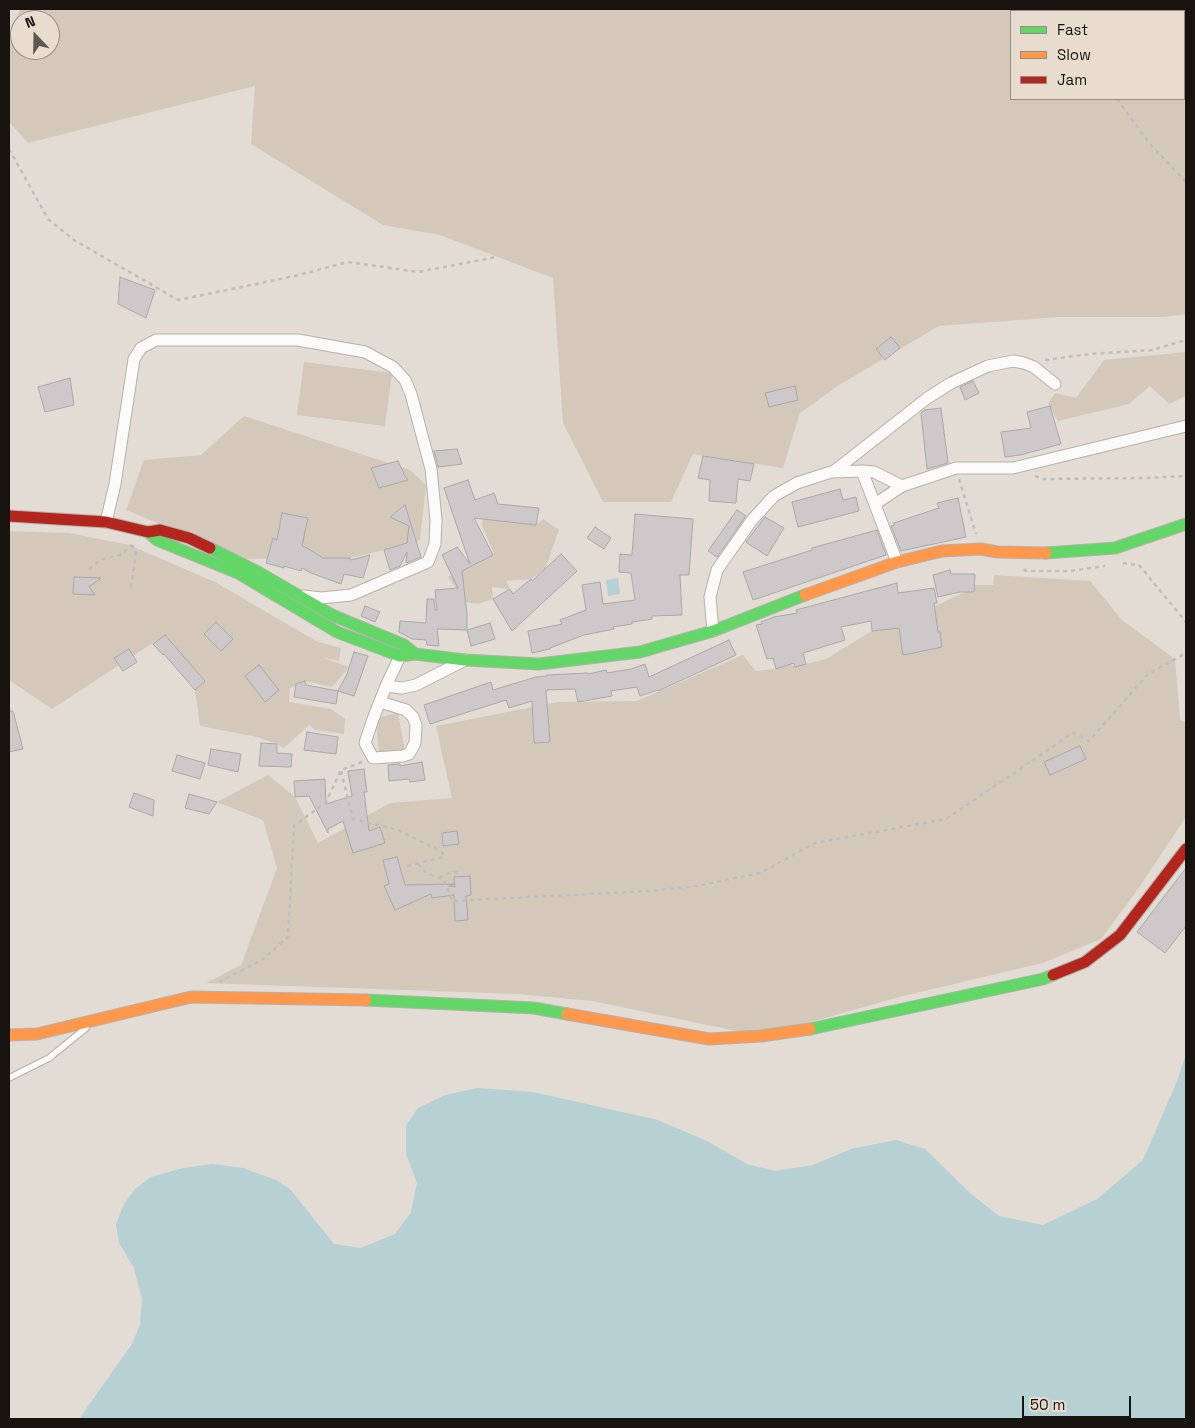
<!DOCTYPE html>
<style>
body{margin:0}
#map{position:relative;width:1195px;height:1428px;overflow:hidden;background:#e2dcd5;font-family:"Space Grotesk",sans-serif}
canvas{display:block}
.frame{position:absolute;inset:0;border:10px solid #17130e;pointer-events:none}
.legend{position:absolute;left:1010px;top:10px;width:175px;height:90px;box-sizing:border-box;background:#e8dccf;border:1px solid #948c82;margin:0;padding:6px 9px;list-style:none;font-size:15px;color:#17130e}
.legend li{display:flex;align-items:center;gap:10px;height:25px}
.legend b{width:25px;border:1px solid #948c82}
.north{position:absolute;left:10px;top:10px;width:50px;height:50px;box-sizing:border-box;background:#e8dccf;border:1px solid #948c82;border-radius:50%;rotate:339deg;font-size:14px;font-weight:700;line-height:20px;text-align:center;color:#17130e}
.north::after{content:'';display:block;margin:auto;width:18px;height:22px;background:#5e5954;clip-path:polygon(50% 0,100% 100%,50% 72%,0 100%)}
.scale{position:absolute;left:1022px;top:1396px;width:109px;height:22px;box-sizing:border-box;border:2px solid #17130e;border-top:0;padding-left:6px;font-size:15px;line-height:18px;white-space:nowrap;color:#17130e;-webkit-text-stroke:4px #e8dccf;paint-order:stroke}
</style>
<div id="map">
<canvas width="1195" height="1428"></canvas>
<div class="frame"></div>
<ul class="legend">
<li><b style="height:6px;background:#63d668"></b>Fast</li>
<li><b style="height:6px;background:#ff974d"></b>Slow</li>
<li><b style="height:6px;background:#b3261e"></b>Jam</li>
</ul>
<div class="north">N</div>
<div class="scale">50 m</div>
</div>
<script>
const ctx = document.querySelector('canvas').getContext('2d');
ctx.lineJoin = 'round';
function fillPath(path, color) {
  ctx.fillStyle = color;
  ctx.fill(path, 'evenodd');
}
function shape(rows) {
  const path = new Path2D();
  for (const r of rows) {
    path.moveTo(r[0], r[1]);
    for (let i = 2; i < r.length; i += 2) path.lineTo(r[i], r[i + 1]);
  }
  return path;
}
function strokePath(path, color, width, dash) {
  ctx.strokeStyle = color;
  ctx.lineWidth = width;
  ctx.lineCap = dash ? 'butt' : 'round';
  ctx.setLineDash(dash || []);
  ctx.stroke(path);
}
fillPath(shape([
 [20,9,1186,9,1186,314,1164,317,1059,317,939,326,839,385,800,413,783,468,693,454,671,502,603,502,563,423,553,278,440,235,383,225,251,144,255,86,28,143,9,122,9,36],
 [1011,11,1184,11,1184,99,1011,99],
 [20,20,50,20,50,50,20,50],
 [1186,352,1186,396,1169,404,1150,386,1129,404,1058,421,1048,404,1055,393,1076,398,1104,360],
 [304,362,392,373,385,426,297,415],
 [244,416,410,470,426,485,420,540,384,550,350,558,244,559,126,510,144,460,201,455],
 [499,507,499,521,536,525,543,519,559,530,545,569,531,579,506,581,510,589,492,587,493,599,478,604,465,602,448,577,474,565,494,553,482,526,483,513],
 [9,531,69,533,129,545,215,582,316,641,341,648,339,661,321,657,349,667,332,687,305,681,290,688,289,702,331,709,345,719,344,734,315,730,309,725,284,748,277,744,257,737,200,726,195,690,205,681,165,635,52,709,9,680],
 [994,575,1090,581,1122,620,1175,659,1180,720,1186,722,1186,817,1138,889,1101,939,1043,963,903,996,761,1036,592,1001,518,994,206,983,241,965,277,868,263,820,217,802,268,775,295,797,318,843,390,803,452,798,436,726,558,702,637,701,743,655,756,671,776,669,791,664,795,667,826,659,872,631,885,630,965,592,974,592,974,585,993,585],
 [398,713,405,751,379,754,376,718]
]), '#d4c8bb');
fillPath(shape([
 [618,578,620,594,608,596,606,580],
 [1186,1054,1186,1419,79,1419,132,1344,140,1325,142,1299,134,1268,119,1243,116,1224,124,1204,135,1189,151,1177,183,1168,213,1164,243,1168,276,1180,290,1189,334,1244,361,1248,395,1234,411,1212,417,1183,406,1154,406,1125,418,1108,445,1095,477,1088,533,1092,658,1120,707,1141,747,1164,775,1171,813,1165,851,1149,896,1140,925,1149,971,1194,999,1216,1043,1225,1097,1199,1143,1160,1177,1081]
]), '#b6d0d4');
const building = shape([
 [120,277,155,290,146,318,118,304,120,277],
 [891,337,900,348,885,360,876,349,891,337],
 [70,378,74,405,45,412,38,387,70,378],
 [973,381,979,393,965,400,960,387,973,381],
 [795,386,798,400,769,407,765,393,795,386],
 [1050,406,1061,444,1020,455,1005,457,1001,432,1031,428,1027,412,1050,406],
 [941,408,948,463,927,469,921,413,924,410,941,408],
 [457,449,462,464,438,467,434,451,457,449],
 [703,456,754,464,750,481,738,479,736,503,709,501,710,480,698,478,703,456],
 [398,461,404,473,403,473,408,480,379,488,371,468,398,461],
 [468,480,475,500,494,493,498,504,539,508,536,525,474,518,493,555,462,571,467,615,467,630,437,629,439,646,427,645,426,640,412,639,399,632,400,621,426,623,427,599,434,599,435,610,437,610,435,590,458,588,442,555,457,547,470,564,444,488,468,480],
 [840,489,843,500,856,497,859,511,798,527,792,502,840,489],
 [958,498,966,537,901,551,891,526,894,525,894,523,939,508,937,503,958,498],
 [405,505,421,557,406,563,407,552,400,566,390,570,384,550,407,543,409,526,390,517,405,505],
 [737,510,746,516,717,557,708,551,737,510],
 [282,513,308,518,302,546,309,549,323,558,350,558,351,560,370,555,363,578,344,574,341,584,311,573,302,568,301,571,284,566,284,568,266,563,273,538,277,540,282,513],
 [635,514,693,519,689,575,680,575,682,615,652,616,652,619,632,622,632,624,613,627,614,629,584,635,550,648,550,649,532,653,528,631,562,624,560,620,586,610,582,585,600,582,603,604,635,600,631,573,619,572,620,554,632,555,635,514],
 [765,517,784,528,767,556,746,542,765,517],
 [595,527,611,538,604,549,587,538,595,527],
 [877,530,886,555,753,600,743,572,812,550,812,548,877,530],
 [561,554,577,571,512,631,493,599,510,589,513,594,531,579,532,581,561,554],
 [950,570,951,574,975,574,974,592,960,592,938,597,933,575,950,570],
 [74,577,101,578,89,587,95,595,73,594,74,577],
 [897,583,898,593,934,588,937,603,934,603,938,632,940,632,942,647,903,655,899,628,872,631,871,621,841,627,845,640,803,653,806,664,795,667,794,663,776,669,773,658,767,659,756,625,762,624,761,622,774,617,797,613,796,610,897,583],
 [365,606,380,612,375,622,361,616,365,606],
 [216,622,233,639,221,651,204,634,216,622],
 [490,623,495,639,471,646,467,630,490,623],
 [165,635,205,681,195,690,164,654,163,655,153,644,165,635],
 [729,640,736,655,658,691,658,690,640,696,637,687,611,691,612,696,578,702,575,689,546,690,550,742,534,743,532,701,509,708,506,700,430,724,424,705,491,682,493,690,536,677,547,676,547,675,588,673,588,674,606,670,607,673,631,669,645,664,649,677,729,640],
 [129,649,137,662,123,671,114,658,129,649],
 [354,652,368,656,354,696,338,691,347,674,354,652],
 [259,665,279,690,265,702,245,676,259,665],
 [305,681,306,685,338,691,336,704,294,697,296,684,305,681],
 [9,711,13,711,23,749,9,752,9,711],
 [307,732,338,737,336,754,304,750,307,732],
 [261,743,277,744,277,753,292,754,291,767,259,766,261,743],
 [1080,746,1086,759,1050,775,1044,762,1080,746],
 [211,749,241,754,238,772,208,765,211,749],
 [177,755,205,763,200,779,172,771,177,755],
 [422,762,425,780,410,782,409,779,389,781,388,765,400,764,400,766,422,762],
 [364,769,367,792,364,792,369,831,380,827,385,843,353,853,343,821,328,829,328,833,309,796,295,797,294,781,325,779,326,804,352,796,348,771,364,769],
 [134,793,154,800,153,816,129,807,134,793],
 [189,794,217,802,209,814,185,808,189,794],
 [457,831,459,844,443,846,442,833,457,831],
 [397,857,405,885,454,884,449,886,455,887,454,877,470,876,471,895,466,896,468,920,455,921,454,895,432,898,431,894,395,910,384,886,389,884,383,860,397,857],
 [1186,868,1186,926,1165,953,1137,932,1186,868]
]);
fillPath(building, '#cdc9cb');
strokePath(building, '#a9a7a6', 1);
const lane = shape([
 [9,1078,49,1058,86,1028]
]);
const street = shape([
 [862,471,897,562],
 [833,472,926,399,951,383,988,366,1013,361,1024,363,1034,367,1055,384],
 [875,504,902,486,956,468,1013,468,1186,426],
 [106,522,115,484,134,359,141,348,156,340,298,340,365,352,393,367,405,380,411,394,431,469,436,520,435,544,428,562,351,595,321,598,304,596],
 [713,631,710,597,717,570,752,520,774,496,797,483,831,472,862,471,874,472,902,486],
 [386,686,402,688,416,685,465,660],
 [380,702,406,710,413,717,416,725,415,743,409,754,403,756,373,758,365,743,373,719,386,686,400,656]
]);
const fast = shape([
 [148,532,157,540,238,573,337,632,400,656],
 [210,548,258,572,332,615,404,645,415,654],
 [1046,553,1115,548,1186,524],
 [400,656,415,654,465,660,539,664,640,652,713,631,805,595],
 [366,1000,534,1008,567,1014],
 [810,1029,1043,979,1053,975]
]);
const slow = shape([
 [805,595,897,562,942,551,981,549,997,552,1046,553],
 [567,1014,709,1039,761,1036,810,1029],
 [9,1035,37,1034,191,997,366,1000]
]);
const jam = shape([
 [9,516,106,522,148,532,160,530,189,538,210,548],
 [1053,975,1085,962,1120,935,1186,849]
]);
strokePath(lane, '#b5b1ab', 8);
strokePath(street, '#b5b1ab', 13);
strokePath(fast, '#b5b1ab', 13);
strokePath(slow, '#b5b1ab', 13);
strokePath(jam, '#b5b1ab', 13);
strokePath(shape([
 [1057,9,1061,11],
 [1117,99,1150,144,1186,182],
 [9,149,48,219,74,240,178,300,295,276,348,262,418,272,497,257],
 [1045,360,1090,354,1152,350,1186,340],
 [1035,476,1043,479,1144,478,1186,476],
 [959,479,976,534],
 [1123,563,1139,565,1186,622],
 [89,569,100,560,120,555,132,545],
 [1024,569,1026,571,1070,571,1105,566],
 [131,587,136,553,132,545],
 [341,771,353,819,398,830,442,852,444,857,407,866],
 [418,864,426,873,444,880,452,901,650,891,697,886,760,873,815,843,946,819,1073,733,1089,741,1148,674,1186,653],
 [439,878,452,872,461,872],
 [219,982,262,960,288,937,294,826,326,802,341,770,362,762]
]), '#bfbdba', 2.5, [4, 4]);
strokePath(lane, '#fbfaf9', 5.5);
strokePath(street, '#fbfaf9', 11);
strokePath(fast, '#63d668', 11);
strokePath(slow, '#ff974d', 11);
strokePath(jam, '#b3261e', 11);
</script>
